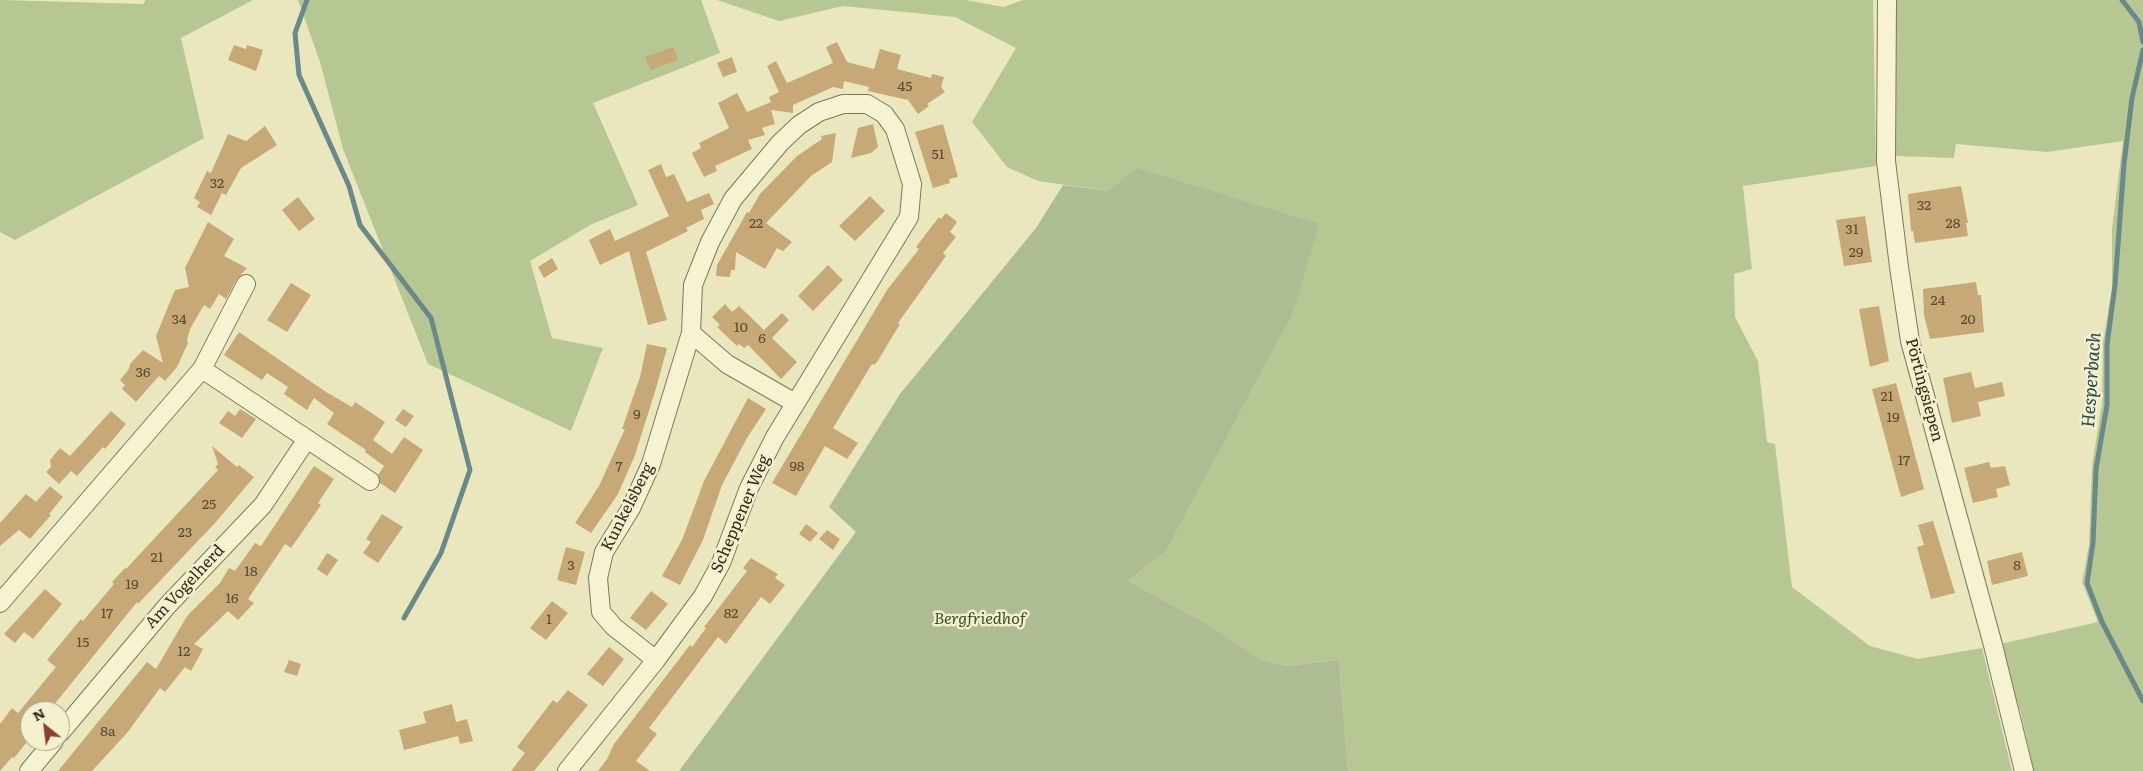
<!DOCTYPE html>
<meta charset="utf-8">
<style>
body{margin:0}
#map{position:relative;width:2143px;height:771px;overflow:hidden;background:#eae7bf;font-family:Literata,serif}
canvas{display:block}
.north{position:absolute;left:20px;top:701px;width:50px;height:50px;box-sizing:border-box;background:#f2f0ce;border:1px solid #a5a287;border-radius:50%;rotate:331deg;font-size:14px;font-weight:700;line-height:20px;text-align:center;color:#322c1c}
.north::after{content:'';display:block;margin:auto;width:18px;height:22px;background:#8c412d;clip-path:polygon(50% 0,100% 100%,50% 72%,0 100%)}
</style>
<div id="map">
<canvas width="2143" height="771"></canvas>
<div class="north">N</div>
</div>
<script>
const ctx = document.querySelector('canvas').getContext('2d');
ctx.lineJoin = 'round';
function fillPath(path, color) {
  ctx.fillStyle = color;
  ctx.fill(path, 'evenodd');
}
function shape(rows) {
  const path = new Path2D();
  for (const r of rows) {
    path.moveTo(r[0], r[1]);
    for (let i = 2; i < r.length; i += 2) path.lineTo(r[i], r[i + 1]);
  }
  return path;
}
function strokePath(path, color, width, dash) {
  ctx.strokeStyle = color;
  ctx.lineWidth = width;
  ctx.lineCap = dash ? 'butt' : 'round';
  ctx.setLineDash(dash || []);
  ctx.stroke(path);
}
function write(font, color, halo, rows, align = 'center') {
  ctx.font = font + ' Literata,serif';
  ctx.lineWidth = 5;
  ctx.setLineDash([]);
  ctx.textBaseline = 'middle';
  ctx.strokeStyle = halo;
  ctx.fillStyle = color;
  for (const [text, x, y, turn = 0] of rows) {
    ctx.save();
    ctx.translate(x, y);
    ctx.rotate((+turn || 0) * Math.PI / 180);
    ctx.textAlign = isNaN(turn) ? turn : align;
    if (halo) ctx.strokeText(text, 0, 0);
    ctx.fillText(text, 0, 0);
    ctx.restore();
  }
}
fillPath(shape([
 [0,0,143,4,146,0,253,0,181,38,204,138,15,240,0,232],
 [298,0,701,0,720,53,593,103,638,205,590,225,530,261,552,338,603,348,571,431,428,364,343,149,320,62],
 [717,0,966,0,1003,7,1023,0,1873,0,1876,166,1743,186,1752,269,1734,274,1735,317,1758,361,1767,442,1775,444,1792,587,1870,646,1918,659,1982,648,2012,771,1348,771,1339,660,1285,666,1258,658,1204,622,1128,581,1165,552,1109,191,1038,181,1007,167,972,122,1016,48,955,17,843,6,779,21],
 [1896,0,2143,0,2143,771,2034,771,2021,714,2000,644,2098,622,2082,582,2089,545,2092,466,2102,403,2103,342,2112,288,2112,229,2123,141,2047,152,1956,144,1954,158,1895,156]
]), '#b6c794');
fillPath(shape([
 [1137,168,1319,224,1293,312,1165,552,1128,581,1204,622,1258,658,1285,666,1339,660,1348,771,679,771,856,532,829,507,900,394,1036,228,1063,185,1109,191]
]), '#aebc93');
strokePath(shape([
 [307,0,295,33,299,75,349,186,360,225,431,318,470,470,441,553,404,618],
 [2122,0,2139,22,2143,42],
 [2143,50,2132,98,2124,164,2115,285,2107,345,2107,405,2096,469,2093,543,2087,583,2102,622,2143,701]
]), '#6a8988', 5);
fillPath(shape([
 [837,42,847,62,874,69,880,49,901,55,897,69,931,78,932,74,944,77,941,87,945,92,927,104,929,106,918,114,908,100,868,91,869,87,844,81,843,89,833,87,793,105,793,113,771,110,775,124,762,128,765,135,748,140,752,149,715,166,717,171,704,177,692,153,701,148,699,143,729,128,718,103,737,93,747,112,771,102,769,97,779,92,767,66,776,61,787,83,833,63,826,47],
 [234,45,246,49,247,45,263,50,256,71,228,60],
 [673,47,678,60,651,70,645,57],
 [732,57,737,72,723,77,717,63],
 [873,124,878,147,871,153,851,158,858,128],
 [943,124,958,177,949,179,950,183,933,188,915,132],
 [265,126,277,145,241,168,226,195,222,193,211,215,197,207,200,202,194,198,207,171,211,173,228,134,246,141],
 [836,133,832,162,811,176,766,223,792,242,783,251,777,248,765,269,736,252,735,270,731,270,730,277,716,276,717,265,747,212,749,213,760,194,797,156,822,139,821,136],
 [661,164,666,177,674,174,687,202,709,193,714,204,701,210,704,219,686,228,688,231,646,252,667,320,648,325,629,251,600,265,589,240,610,229,615,241,669,216,648,170],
 [1961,186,1968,223,1966,223,1968,236,1915,243,1913,231,1911,231,1908,194],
 [870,196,885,211,855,241,839,226],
 [298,197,315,219,299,231,282,210],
 [946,213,957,222,950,232,956,237,943,253,946,256,898,323,900,324,877,362,874,365,872,364,833,428,858,443,847,459,825,446,796,496,772,483,887,290,919,249,916,247,939,217,941,219],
 [1865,216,1872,262,1844,266,1836,220],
 [208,222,234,239,224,256,247,268,237,279,226,299,219,294,210,309,204,305,191,327,187,339,188,343,177,367,165,381,159,376,136,402,122,389,125,385,120,380,129,369,130,364,143,350,163,363,156,336,175,290,189,287,185,268],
 [552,258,558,269,544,278,538,267],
 [828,265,843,280,813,311,798,296],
 [1976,282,1978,295,1981,295,1984,332,1930,339,1924,315,1923,289],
 [291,283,311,295,287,332,267,320],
 [725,304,732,312,739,306,764,330,782,313,789,320,772,338,797,362,781,379,748,345,744,348,739,344,737,346,717,327,720,325,712,317],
 [1879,306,1889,361,1870,367,1859,309],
 [239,332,326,392,352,407,355,402,385,422,373,440,392,454,404,437,423,450,395,493,380,483,378,475,384,466,365,452,366,450,327,424,334,413,314,398,307,410,284,394,288,387,267,373,262,380,224,355],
 [647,344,667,348,657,385,635,455,618,494,591,533,575,523,599,486,625,429,622,429,640,377],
 [1971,372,1975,388,2002,382,2005,396,1978,402,1981,416,1952,423,1943,378],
 [1896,383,1924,489,1901,497,1872,389],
 [748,398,766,409,747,438,722,485,703,540,680,585,662,576,682,540,704,481],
 [240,409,256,419,242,438,219,423,228,411,235,416],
 [403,409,414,416,406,427,395,420],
 [111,411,126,424,105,449,103,447,77,476,71,471,59,484,46,472,51,467,50,460,60,448,70,456],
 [212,446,237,467,239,465,254,477,215,523,138,604,137,602,49,711,30,711,30,738,14,758,12,757,0,771,0,724,12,708,18,713,56,667,47,660,81,619,83,621,114,584,112,582,125,568,126,569,218,470,215,467,218,464],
 [1989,462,1991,468,2005,466,2010,485,1996,489,1998,497,1973,503,1964,468],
 [314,466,334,479,318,503,321,505,291,548,285,544,248,599,254,603,238,620,228,611,194,644,203,649,191,671,185,667,165,692,160,688,127,733,92,771,58,771,147,662,156,669,187,616,220,583,229,568,235,571,255,543,261,546],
 [50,486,63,497,49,514,51,515,30,539,19,530,0,546,0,523,26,494,36,502],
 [382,514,403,527,378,563,363,553,371,542,366,539],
 [1933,521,1955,593,1931,599,1917,547,1924,545,1918,525],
 [806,524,818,533,810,542,799,534],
 [827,530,840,539,833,550,819,539],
 [566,547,585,552,576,585,557,580],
 [2022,552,2028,576,1992,585,1987,561],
 [327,553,338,560,327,576,317,569],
 [751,558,778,574,775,578,785,585,770,604,761,597,726,644,718,637,649,728,657,734,636,761,650,771,598,771,607,759,614,744,690,645,692,647,706,628,704,627,747,571,743,568],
 [45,589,62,604,33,639,24,632,15,643,4,634],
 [651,591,668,604,646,630,630,618],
 [552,601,568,613,546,640,530,628],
 [609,647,624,659,603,686,587,674],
 [289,660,301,664,297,676,284,672],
 [568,690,588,705,534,771,511,771,525,753,517,747,553,700,557,703],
 [452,704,456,722,467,719,473,741,460,744,458,736,404,750,399,730,426,723,423,712]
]), '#c6a977');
const minor = shape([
 [1887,0,1886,161,1899,267,1910,341,1993,645,2024,771],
 [691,333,727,364,795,403],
 [202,369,370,481],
 [0,603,202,369,246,284],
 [60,733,167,606,263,505,307,439],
 [29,771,54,741],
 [567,771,656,660,703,596,721,563,749,488,775,437,909,217,912,184,895,129,884,114,867,104,843,104,819,112,799,125,780,143,733,199,710,242,693,285,691,333,651,464,631,508,604,552,598,578,601,612,614,627,656,660]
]);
strokePath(minor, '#817759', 20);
strokePath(minor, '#f6f3d2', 18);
write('14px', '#574b33', null, [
 ["45",905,87],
 ["51",938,155],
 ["32",217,184],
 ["32",1924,206],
 ["22",756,224],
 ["28",1953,224],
 ["31",1852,230],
 ["29",1856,253],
 ["24",1938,301],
 ["34",179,320],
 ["20",1968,320],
 ["10",741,328],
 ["6",762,339],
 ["36",143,373],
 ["21",1887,397],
 ["9",637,415],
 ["19",1893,418],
 ["17",1904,461],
 ["7",619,467],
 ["98",797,467],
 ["25",209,505],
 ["23",185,533],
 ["21",157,558],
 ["3",571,566],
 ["8",2017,566],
 ["18",251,572],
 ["19",132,585],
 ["16",232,599],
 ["17",107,614],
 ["82",731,614],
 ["1",549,620],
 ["15",83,643],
 ["12",184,652],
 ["8a",108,732]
]);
write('16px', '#322c1c', '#f2f0ce', [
 ["Pörtingsiepen",1924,390,75],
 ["Kunkelsberg",628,507,-63],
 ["Scheppener Weg",741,514,-67],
 ["Am Vogelherd",185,587,-47]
]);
write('italic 16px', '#3a4d24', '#f2f0ce', [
 ["Bergfriedhof",980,619]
]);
write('italic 18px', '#2c4b51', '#f2f0ce', [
 ["Hesperbach",2092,380,-86]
]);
</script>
